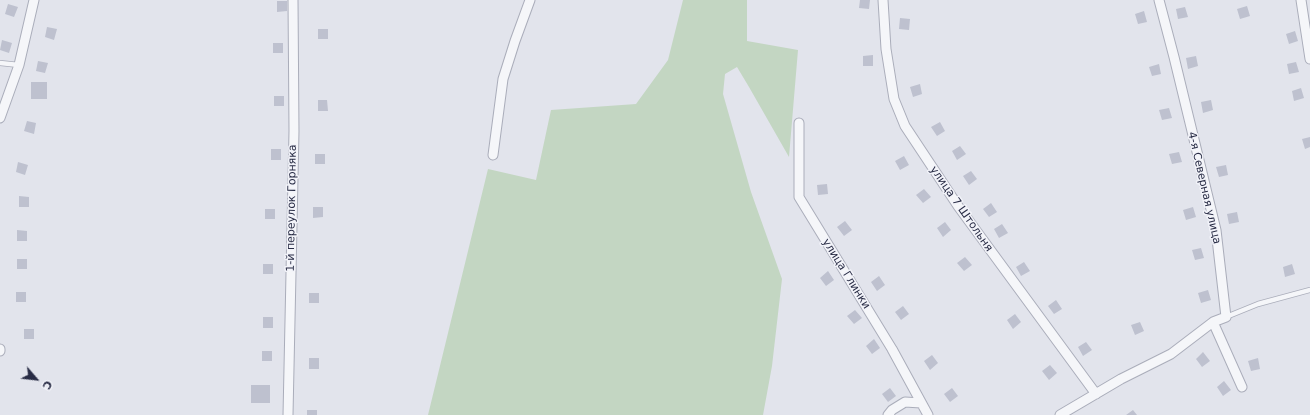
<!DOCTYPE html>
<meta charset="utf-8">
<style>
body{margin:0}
#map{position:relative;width:1310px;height:415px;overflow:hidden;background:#e2e4ec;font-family:"DejaVu Sans",sans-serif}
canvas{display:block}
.north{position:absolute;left:16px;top:359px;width:40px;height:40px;-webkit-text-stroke:3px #f2f3f9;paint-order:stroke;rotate:118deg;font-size:11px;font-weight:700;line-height:16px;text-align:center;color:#282c45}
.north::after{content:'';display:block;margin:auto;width:14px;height:18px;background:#282c45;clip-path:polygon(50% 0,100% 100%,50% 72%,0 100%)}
</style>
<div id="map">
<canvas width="1310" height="415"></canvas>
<div class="north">С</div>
</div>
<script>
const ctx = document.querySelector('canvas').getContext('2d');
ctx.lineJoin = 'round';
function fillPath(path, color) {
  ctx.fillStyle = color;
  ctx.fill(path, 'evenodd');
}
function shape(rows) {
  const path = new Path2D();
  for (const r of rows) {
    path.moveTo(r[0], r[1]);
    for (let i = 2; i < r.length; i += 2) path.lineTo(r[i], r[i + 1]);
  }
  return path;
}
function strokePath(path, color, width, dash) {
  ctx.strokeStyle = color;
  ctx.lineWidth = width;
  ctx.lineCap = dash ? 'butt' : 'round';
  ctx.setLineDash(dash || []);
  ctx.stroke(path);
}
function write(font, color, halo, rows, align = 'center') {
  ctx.font = font + ' "DejaVu Sans",sans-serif';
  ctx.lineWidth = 3;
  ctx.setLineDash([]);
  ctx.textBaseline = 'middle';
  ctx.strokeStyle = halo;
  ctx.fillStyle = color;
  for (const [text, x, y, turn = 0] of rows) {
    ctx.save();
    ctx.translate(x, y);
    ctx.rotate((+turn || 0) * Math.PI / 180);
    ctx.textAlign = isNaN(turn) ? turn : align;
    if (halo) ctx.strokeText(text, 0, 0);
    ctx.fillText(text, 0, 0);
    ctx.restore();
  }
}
fillPath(shape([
 [683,0,747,0,747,41,798,50,789,157,749,87,737,67,725,74,723,94,751,192,782,279,772,366,763,415,428,415,488,169,536,180,551,110,636,104,668,60]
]), '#c3d6c2');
fillPath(shape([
 [860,0,870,0,869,9,859,8],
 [277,1,287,1,287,11,277,12],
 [8,4,18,7,14,17,5,14],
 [1247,6,1250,16,1240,19,1237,9],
 [1185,7,1188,17,1178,19,1176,9],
 [1144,11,1147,22,1138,24,1135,14],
 [900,18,910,19,909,30,899,29],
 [47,27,57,29,54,40,45,37],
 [318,29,328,29,328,39,318,39],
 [1295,31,1298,41,1289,44,1286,34],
 [2,40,12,43,9,53,0,50],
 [273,43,283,43,283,53,273,53],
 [873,55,873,66,863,66,863,56],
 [1196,56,1198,66,1188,69,1186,58],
 [38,61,48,63,45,73,36,71],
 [1296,62,1299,72,1289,74,1287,64],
 [1159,64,1161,74,1152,76,1149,67],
 [31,82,47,82,47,99,31,99],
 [920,84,922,94,913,97,910,87],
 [1301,88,1304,98,1294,101,1292,91],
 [274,96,284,96,284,106,274,106],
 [318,100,327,100,328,111,318,111],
 [1211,100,1213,110,1203,113,1201,102],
 [1169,108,1172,118,1162,120,1159,110],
 [27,121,36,123,34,134,24,131],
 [940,122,945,131,937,136,931,127],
 [1310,137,1310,147,1305,149,1302,139],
 [960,146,966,154,957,160,952,151],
 [271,149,281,149,281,160,271,160],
 [1179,152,1182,162,1172,164,1169,154],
 [315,154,325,154,325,164,315,164],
 [904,156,909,165,900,170,895,161],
 [18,162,28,165,25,175,16,172],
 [1226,165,1228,175,1219,177,1216,167],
 [971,171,977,179,969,185,963,176],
 [827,184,828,194,818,195,817,185],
 [924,189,931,197,923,203,916,195],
 [19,196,29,197,29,207,19,207],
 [991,203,997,212,989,217,983,209],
 [313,207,323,207,323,217,313,218],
 [1193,207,1196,217,1186,220,1183,210],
 [265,209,275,209,275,219,265,219],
 [1237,212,1239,222,1229,224,1227,214],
 [845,221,852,230,844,236,837,227],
 [945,222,951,230,943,237,937,228],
 [1002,224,1008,233,999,238,994,229],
 [17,230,27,231,27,241,17,241],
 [1201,248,1204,258,1195,260,1192,250],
 [965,257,972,265,964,271,957,263],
 [17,259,27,259,27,269,17,269],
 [1024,262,1030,271,1021,276,1016,267],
 [263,264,273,264,273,274,263,274],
 [1292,264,1295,274,1285,277,1283,267],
 [828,271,834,280,826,286,820,278],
 [879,276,885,285,877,291,871,282],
 [1208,290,1211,300,1201,303,1198,293],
 [16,292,26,292,26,302,16,302],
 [309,293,319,293,319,303,309,303],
 [1056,300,1062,309,1054,314,1048,306],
 [903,306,909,314,901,320,895,312],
 [855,310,862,318,854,324,847,316],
 [1015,314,1021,322,1013,329,1007,320],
 [263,317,273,317,273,328,263,328],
 [1140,322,1144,331,1135,335,1131,325],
 [24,329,34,329,34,339,24,339],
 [874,339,880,348,872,354,866,346],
 [1086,342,1092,350,1083,356,1078,347],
 [262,351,272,351,272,361,262,361],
 [1203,352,1210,361,1202,367,1196,359],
 [932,355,938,363,930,370,924,361],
 [309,358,319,358,319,369,309,369],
 [1258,358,1260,369,1251,371,1248,361],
 [1050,365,1057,373,1049,380,1042,371],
 [1224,381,1231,390,1223,396,1217,387],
 [251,385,270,385,270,403,251,403],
 [890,388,896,396,888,402,882,394],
 [952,388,958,396,950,402,944,394],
 [307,410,317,410,317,415,307,415],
 [1133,410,1137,415,1126,415]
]), '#bec1cf');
const service = shape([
 [0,63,19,65],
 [1226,317,1258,304,1310,290]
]);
const minor = shape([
 [883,0,886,49,894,99,905,126,958,206,1096,394],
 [1159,0,1174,57,1216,230,1226,317,1213,322,1242,387],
 [1301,0,1310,59],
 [0,118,19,65,34,0],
 [799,123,799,197,892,349,928,415],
 [493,155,503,79,515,41,530,0],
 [0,349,0,351],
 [288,415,294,131,293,0],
 [888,415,892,410,905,402,921,403],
 [1060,415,1121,379,1171,354,1213,322]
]);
strokePath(service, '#aaadba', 6);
strokePath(minor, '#aaadba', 11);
strokePath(service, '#f5f6f9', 4.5);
strokePath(minor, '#f5f6f9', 9);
write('11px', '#282c45', '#f2f3f9', [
 ["4-я Северная улица",1204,188,77],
 ["1-й переулок Горняка",292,208,-89],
 ["улица 7 Штольня",961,209,55],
 ["улица Глинки",846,274,58]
]);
</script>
